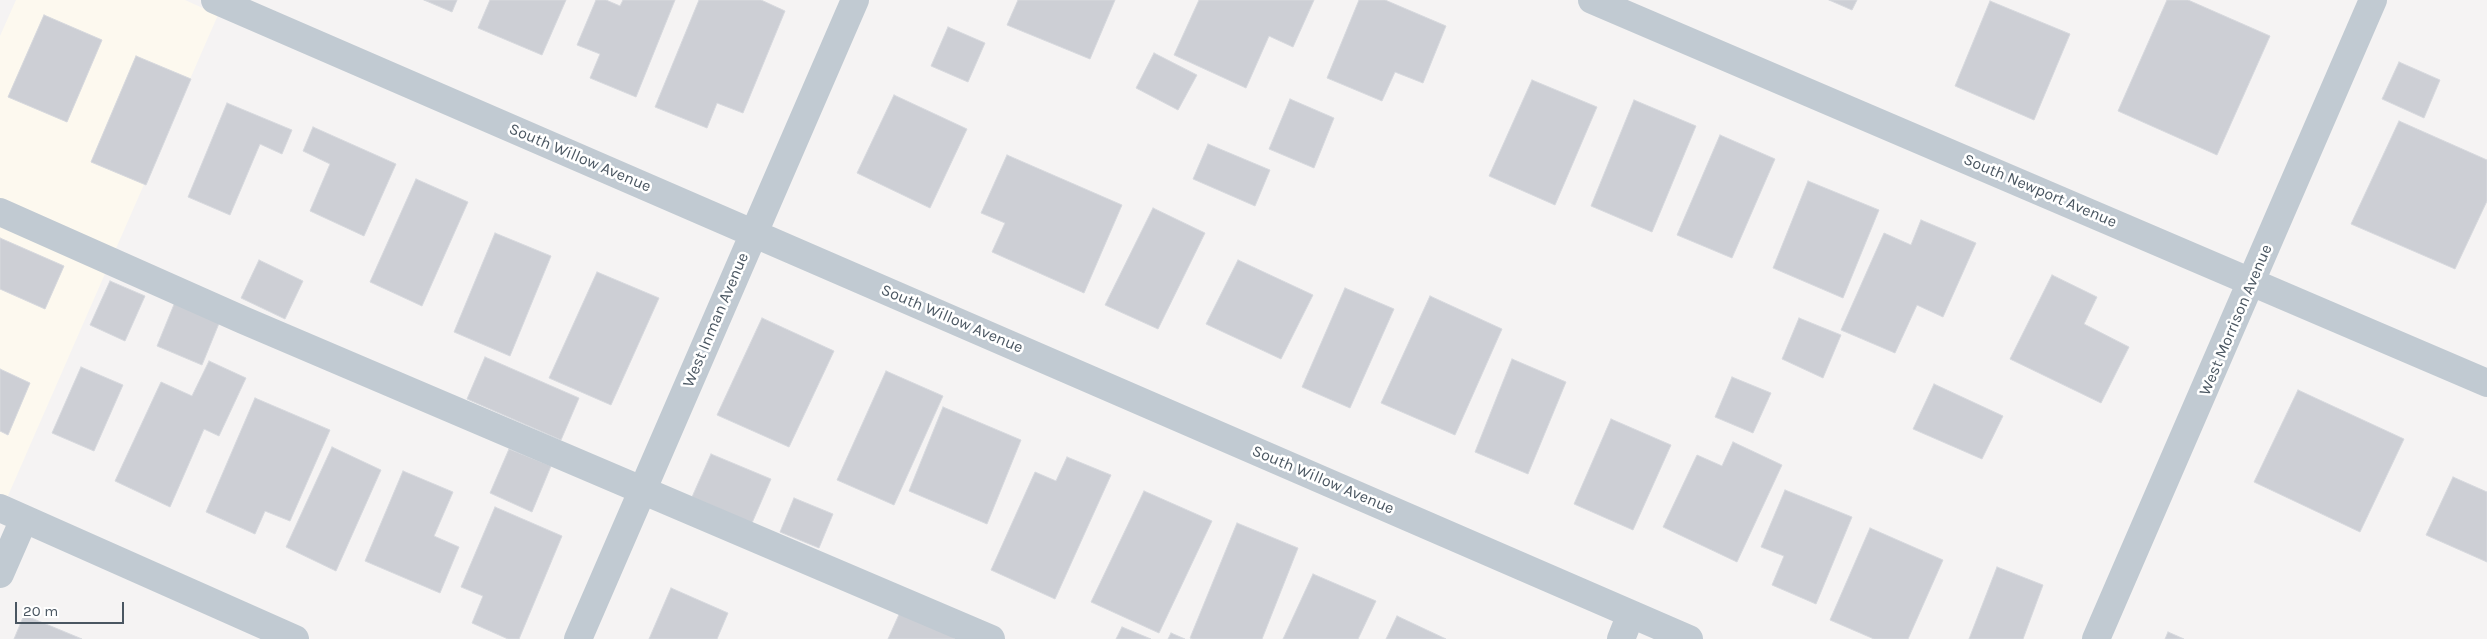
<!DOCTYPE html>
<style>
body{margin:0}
#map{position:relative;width:2487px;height:639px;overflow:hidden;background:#f5f3f3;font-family:Karla,sans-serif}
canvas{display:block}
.scale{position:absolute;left:15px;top:602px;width:109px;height:22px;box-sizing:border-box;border:2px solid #4a5661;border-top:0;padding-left:6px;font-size:15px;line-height:18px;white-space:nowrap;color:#4a5661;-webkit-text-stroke:4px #fff;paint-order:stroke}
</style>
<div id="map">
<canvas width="2487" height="639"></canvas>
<div class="scale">20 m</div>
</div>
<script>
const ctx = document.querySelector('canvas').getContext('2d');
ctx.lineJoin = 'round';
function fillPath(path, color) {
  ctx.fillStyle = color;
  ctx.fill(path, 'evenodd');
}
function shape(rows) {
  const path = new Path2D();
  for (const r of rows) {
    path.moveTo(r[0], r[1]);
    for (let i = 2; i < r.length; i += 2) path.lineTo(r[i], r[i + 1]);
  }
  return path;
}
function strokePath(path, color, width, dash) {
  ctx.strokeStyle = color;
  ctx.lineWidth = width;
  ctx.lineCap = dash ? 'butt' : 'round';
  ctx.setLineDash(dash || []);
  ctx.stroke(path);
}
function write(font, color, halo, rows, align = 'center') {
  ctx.font = font + ' Karla,sans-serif';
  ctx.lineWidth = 5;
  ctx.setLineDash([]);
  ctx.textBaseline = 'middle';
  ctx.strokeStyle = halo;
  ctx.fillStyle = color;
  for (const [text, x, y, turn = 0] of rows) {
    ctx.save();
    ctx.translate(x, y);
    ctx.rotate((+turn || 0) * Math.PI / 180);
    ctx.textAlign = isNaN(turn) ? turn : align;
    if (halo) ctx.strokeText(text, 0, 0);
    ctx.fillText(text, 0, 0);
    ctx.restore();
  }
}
fillPath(shape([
 [16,0,185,0,218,15,0,514,0,36]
]), '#fdf9ef');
const building = shape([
 [424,0,457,0,452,12,424,0],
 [490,0,566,0,542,55,478,28,490,0],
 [596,0,606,0,620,6,623,0,675,0,636,97,590,78,600,54,577,45,596,0],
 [699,0,761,0,785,11,743,113,717,103,707,128,655,107,699,0],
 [1018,0,1115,0,1090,59,1007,25,1018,0],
 [1199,0,1314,0,1293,47,1269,36,1246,88,1174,55,1199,0],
 [1359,0,1385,0,1446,26,1423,83,1395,72,1382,101,1327,78,1359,0],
 [1829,0,1857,0,1852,10,1829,0],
 [2167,0,2188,0,2270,36,2217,155,2118,111,2167,0],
 [1990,1,2070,34,2034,120,1955,86,1990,1],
 [44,15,102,40,67,122,8,97,44,15],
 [948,27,985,43,968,82,931,66,948,27],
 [1154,53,1197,75,1178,110,1136,88,1154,53],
 [136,56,191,79,146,185,91,162,136,56],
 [2399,62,2440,80,2424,118,2382,99,2399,62],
 [1532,80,1597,107,1555,205,1489,176,1532,80],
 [894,95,967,129,930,208,857,173,894,95],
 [1290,99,1334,118,1314,168,1269,149,1290,99],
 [1634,100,1696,126,1652,232,1591,206,1634,100],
 [227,103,292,130,282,154,260,144,230,215,188,197,227,103],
 [2399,121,2487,160,2487,201,2455,269,2351,224,2399,121],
 [313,127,396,164,364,236,310,211,330,164,303,151,313,127],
 [1720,135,1775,159,1732,258,1677,235,1720,135],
 [1208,144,1270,170,1255,206,1193,179,1208,144],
 [1007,155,1122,205,1084,293,992,252,1005,223,981,213,1007,155],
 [416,179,468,202,422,306,370,282,416,179],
 [1808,181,1879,210,1843,298,1773,268,1808,181],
 [1153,208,1205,233,1158,329,1105,305,1153,208],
 [1921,220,1976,243,1943,317,1917,305,1895,353,1841,330,1884,233,1911,245,1921,220],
 [495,233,551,256,510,356,454,332,495,233],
 [0,238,64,266,45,309,0,289,0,238],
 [259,260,303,281,285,319,241,298,259,260],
 [1238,260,1313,295,1281,359,1206,324,1238,260],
 [597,272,659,298,611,405,549,378,597,272],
 [2052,275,2097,297,2084,324,2129,347,2101,403,2010,359,2052,275],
 [110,281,145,296,125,341,90,325,110,281],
 [1345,288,1394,309,1350,408,1302,387,1345,288],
 [1430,296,1502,329,1455,435,1381,403,1430,296],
 [175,302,220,321,202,365,157,346,175,302],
 [762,318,834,351,789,447,717,415,762,318],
 [1799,318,1841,335,1823,378,1782,359,1799,318],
 [485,357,579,398,561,440,467,399,485,357],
 [1512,359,1566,382,1528,474,1475,452,1512,359],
 [209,361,246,378,219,436,204,429,170,507,115,481,161,382,192,396,209,361],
 [81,367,123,385,94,451,52,433,81,367],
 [0,369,30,383,8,435,0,431,0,369],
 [886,371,943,396,894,505,837,480,886,371],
 [1732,377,1771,393,1753,433,1715,417,1732,377],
 [1934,384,2003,416,1982,459,1913,429,1934,384],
 [2298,390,2404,439,2360,532,2254,482,2298,390],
 [255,398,330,430,290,521,265,511,255,534,206,512,255,398],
 [943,407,1021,440,987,524,909,491,943,407],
 [1611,419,1671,445,1633,530,1574,504,1611,419],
 [1733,442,1782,465,1737,562,1663,527,1697,455,1722,466,1733,442],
 [332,447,381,470,336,571,286,547,332,447],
 [509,449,551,466,532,512,490,493,509,449],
 [711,454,771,479,752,523,692,497,711,454],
 [1067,457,1111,475,1055,599,991,570,1035,472,1056,481,1067,457],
 [403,471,453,492,434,536,459,547,440,593,365,561,403,471],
 [2453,477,2487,492,2487,562,2426,535,2453,477],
 [1785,490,1852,517,1816,604,1772,585,1784,556,1761,547,1785,490],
 [1144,491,1212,521,1159,633,1091,602,1144,491],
 [794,498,833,514,819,548,780,532,794,498],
 [495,507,562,536,519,639,508,639,472,623,483,596,461,587,495,507],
 [1237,523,1298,548,1262,639,1192,639,1190,638,1237,523],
 [1870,528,1943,560,1908,639,1874,639,1830,620,1870,528],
 [1997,567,2043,585,2023,639,1969,639,1997,567],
 [1313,574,1376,601,1358,639,1283,639,1313,574],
 [671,588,728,613,717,639,649,639,671,588],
 [901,610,956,635,954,639,888,639,901,610],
 [24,615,82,639,14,639,24,615],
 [1397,616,1446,639,1386,639,1397,616],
 [1122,627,1151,639,1116,639,1122,627],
 [2168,632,2184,639,2165,639,2168,632],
 [1171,633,1185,639,1168,639,1171,633]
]);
fillPath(building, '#cdcfd5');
strokePath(building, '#d7d9de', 1);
strokePath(shape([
 [215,0,1689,639],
 [1592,0,2487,383],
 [0,212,243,320,991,639],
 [0,508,295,639],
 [0,574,24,519],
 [578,639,855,0],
 [1621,639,1631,614],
 [2096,639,2373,0]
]), '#c1cad2', 28);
write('16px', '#4a5661', '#fff', [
 ["South Willow Avenue",580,158,23],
 ["South Newport Avenue",2040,191,23],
 ["South Willow Avenue",952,319,23],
 ["West Inman Avenue",716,320,-67],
 ["West Morrison Avenue",2236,320,-67],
 ["South Willow Avenue",1323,480,23]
]);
</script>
